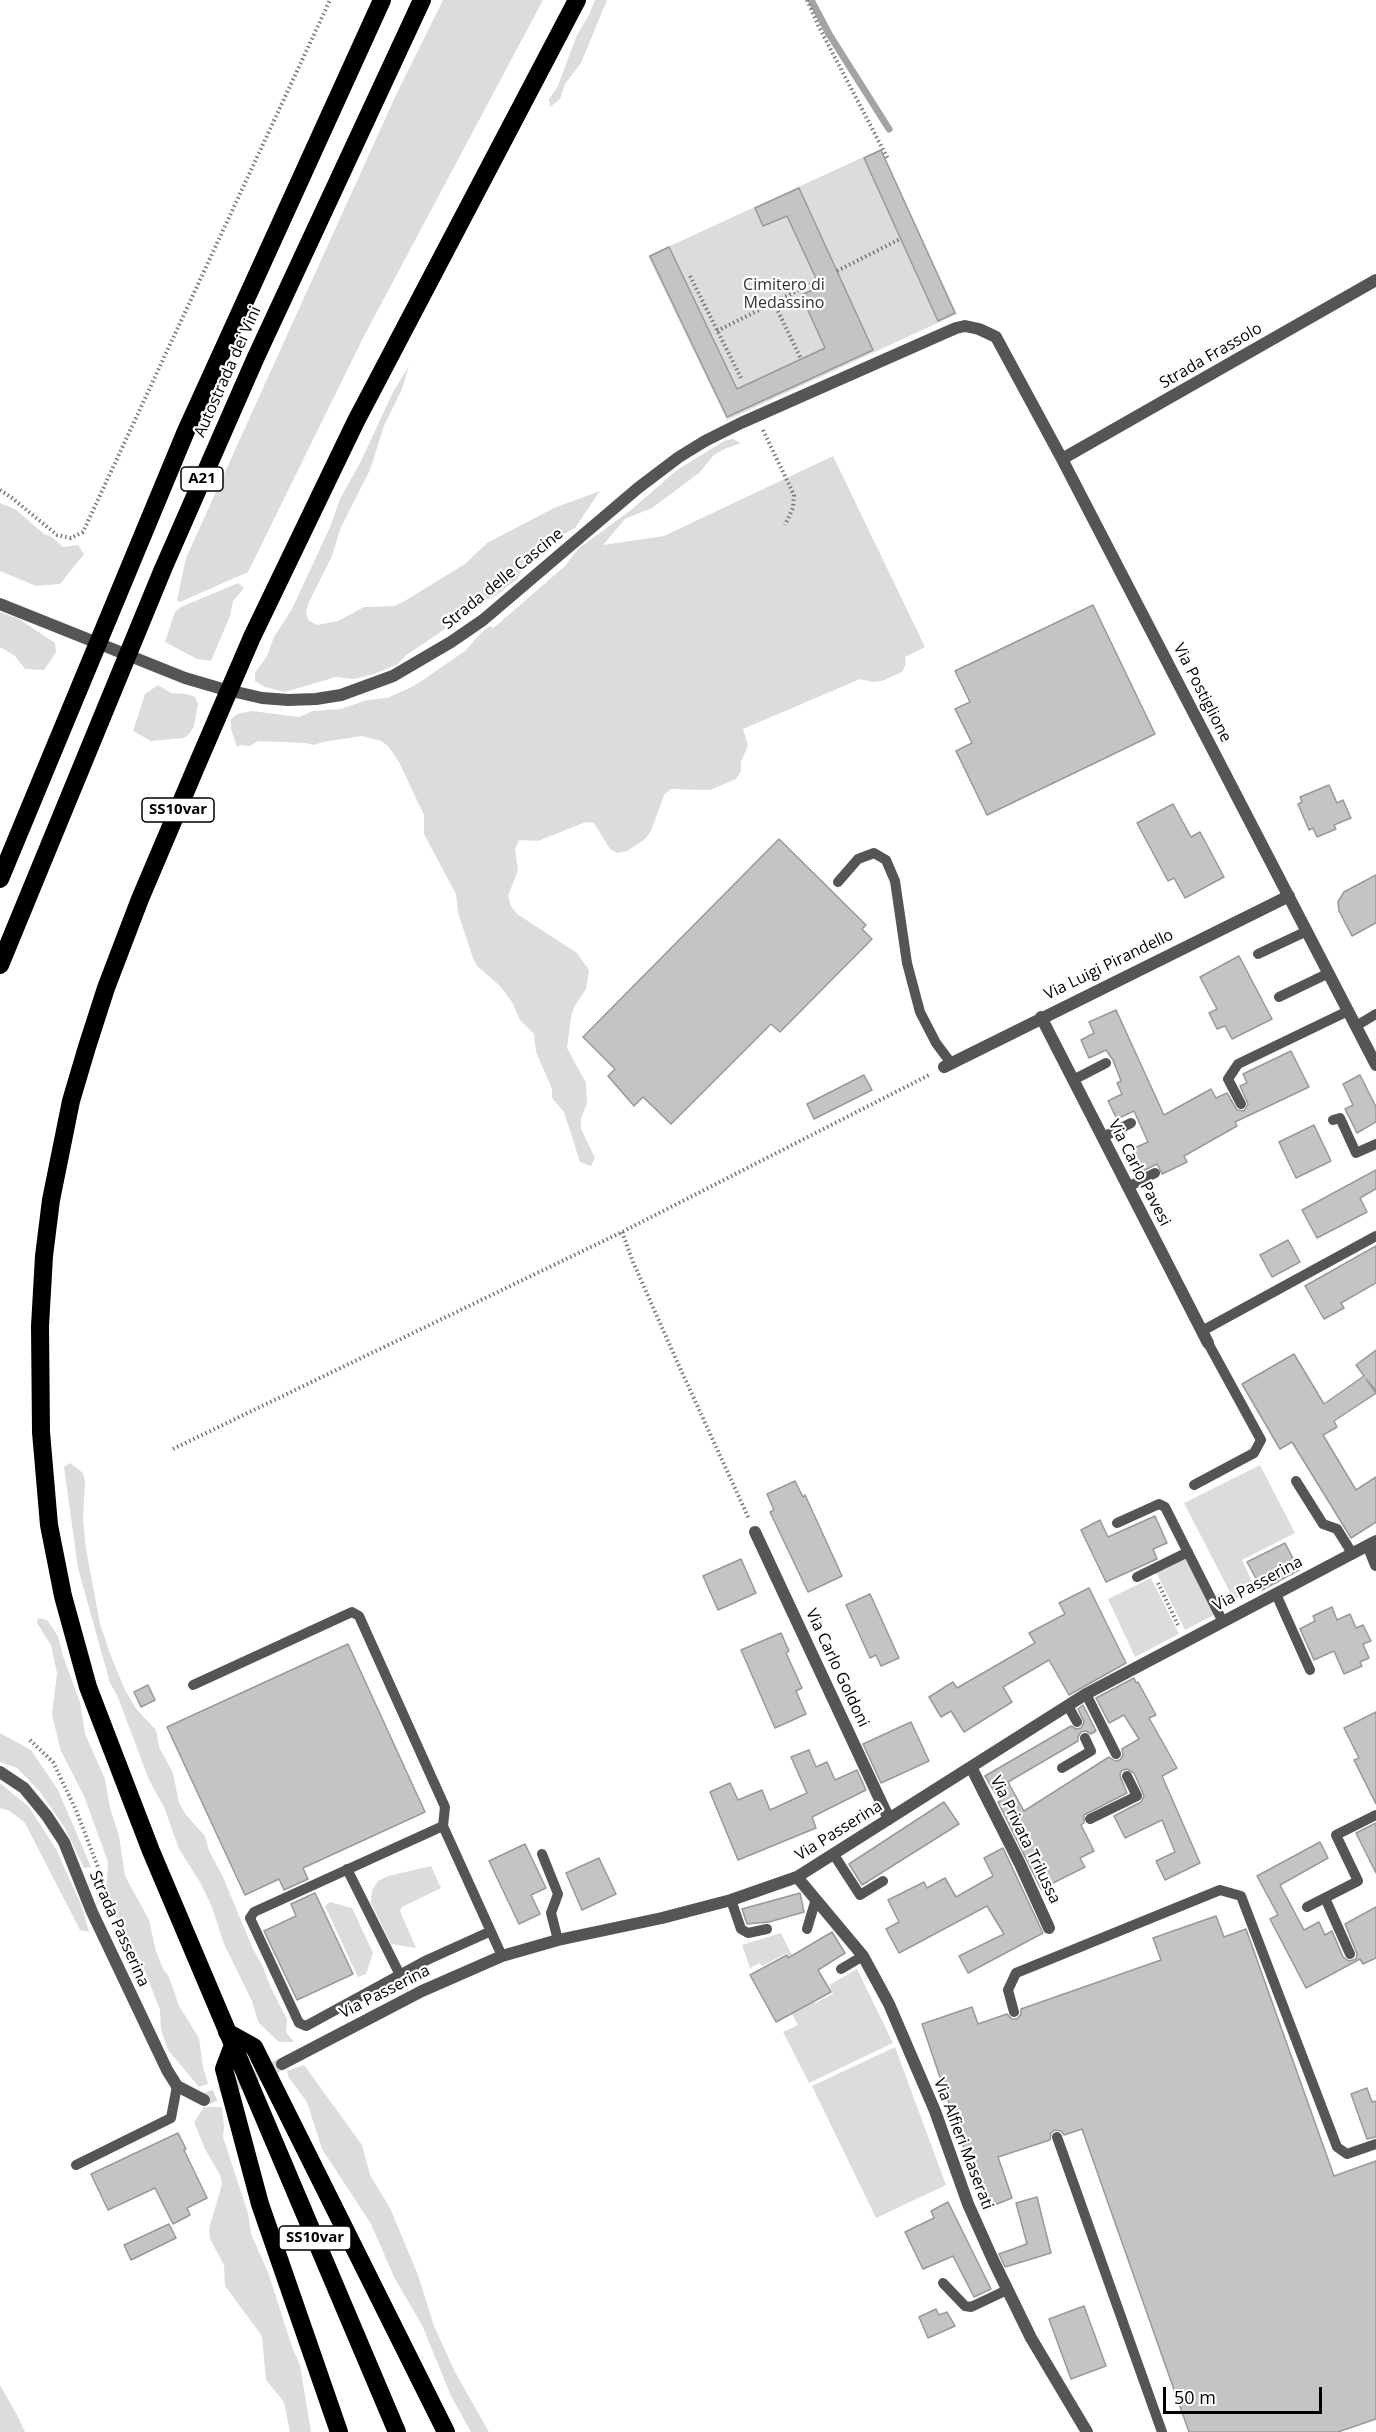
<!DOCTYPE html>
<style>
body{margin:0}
#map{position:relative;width:1376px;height:2432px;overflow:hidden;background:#fff;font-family:"Open Sans",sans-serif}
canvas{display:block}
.scale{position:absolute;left:1163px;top:2387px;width:159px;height:27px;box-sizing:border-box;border:3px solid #000;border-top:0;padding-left:8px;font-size:18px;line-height:21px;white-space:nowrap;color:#000;-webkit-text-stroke:4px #fff;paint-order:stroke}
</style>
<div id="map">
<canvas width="1376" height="2432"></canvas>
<div class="scale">50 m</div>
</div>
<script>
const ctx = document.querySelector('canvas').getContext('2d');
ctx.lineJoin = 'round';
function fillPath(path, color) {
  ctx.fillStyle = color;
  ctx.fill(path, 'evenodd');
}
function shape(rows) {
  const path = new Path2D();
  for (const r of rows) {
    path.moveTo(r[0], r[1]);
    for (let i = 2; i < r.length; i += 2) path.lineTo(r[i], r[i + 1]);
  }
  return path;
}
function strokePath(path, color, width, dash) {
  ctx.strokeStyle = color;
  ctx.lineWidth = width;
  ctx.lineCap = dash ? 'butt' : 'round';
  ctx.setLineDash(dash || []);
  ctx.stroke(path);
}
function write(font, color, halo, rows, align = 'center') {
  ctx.font = font + ' "Open Sans",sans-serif';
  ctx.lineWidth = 4.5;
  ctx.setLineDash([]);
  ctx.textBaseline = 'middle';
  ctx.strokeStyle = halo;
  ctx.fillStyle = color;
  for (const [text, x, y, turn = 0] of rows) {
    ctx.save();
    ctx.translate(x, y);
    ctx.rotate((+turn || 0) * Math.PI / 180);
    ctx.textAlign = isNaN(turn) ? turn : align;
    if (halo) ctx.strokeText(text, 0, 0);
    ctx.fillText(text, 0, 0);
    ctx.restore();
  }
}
fillPath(shape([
 [443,0,543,0,363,338,248,572,180,602,177,600,186,558,396,95],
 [595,0,607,0,581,63,565,84,560,99,550,107,549,99,557,88,577,35,589,15],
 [881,149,957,314,727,420,648,256],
 [409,366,402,389,384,426,370,470,341,527,332,556,309,602,306,611,308,620,317,625,338,621,364,607,394,606,403,602,465,564,487,543,554,508,600,491,575,528,558,537,525,565,517,579,494,597,477,603,465,612,451,625,405,656,398,664,374,674,354,679,336,677,285,692,265,687,255,681,255,673,267,656,274,637,292,609,330,527,340,499,360,463,393,392],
 [733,439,741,443,722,450,714,455,699,473,652,508,625,519,603,545,664,536,833,456,925,647,905,657,906,664,902,672,882,681,872,682,860,679,743,729,748,745,741,762,741,771,736,779,710,790,671,789,664,795,651,831,644,840,627,851,617,853,610,849,594,823,586,822,538,841,519,840,515,849,518,870,508,896,511,906,517,914,577,953,589,970,586,989,574,1007,571,1017,567,1048,586,1083,587,1103,581,1119,581,1129,595,1158,591,1166,580,1162,564,1112,552,1098,552,1089,536,1052,534,1034,520,1020,512,1002,500,986,477,966,473,958,458,913,456,894,424,834,424,815,399,762,388,746,381,741,362,736,323,742,314,745,306,743,258,741,250,746,241,745,237,747,231,729,231,719,237,714,252,711,299,717,313,711,341,709,367,700,387,698,414,686,465,651,482,632,490,626,493,628,497,625,565,566,578,549,631,510,677,470,724,441],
 [0,503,15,509,44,534,52,537,63,547,78,545,84,554,60,584,36,586,0,571],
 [238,583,244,588,233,601,230,616,211,661,197,659,165,642,175,612,181,607],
 [0,612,19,619,55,643,56,652,44,670,25,669,15,656,0,647],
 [158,685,171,693,187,694,195,697,198,704,194,726,190,733,184,738,151,741,133,731,145,694],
 [70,1463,83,1473,85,1482,83,1520,86,1549,100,1624,112,1659,126,1692,137,1710,156,1730,159,1747,173,1773,179,1803,186,1815,205,1836,209,1851,223,1877,252,1947,262,1965,271,1988,287,2019,286,2032,294,2042,279,2042,258,2022,252,2001,224,1944,212,1907,200,1882,179,1849,164,1807,149,1780,117,1695,110,1683,78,1568,64,1467],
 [1260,1465,1295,1533,1242,1560,1255,1588,1234,1600,1184,1503],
 [1185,1558,1216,1614,1185,1630,1156,1572],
 [1151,1578,1179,1634,1135,1657,1108,1599],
 [38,1618,47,1620,58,1636,63,1656,80,1702,85,1734,105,1779,110,1808,119,1836,125,1876,149,1920,156,1951,163,1969,169,1977,179,2006,199,2038,203,2067,208,2084,199,2087,168,2050,161,2030,160,2010,141,1961,106,1900,108,1862,84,1796,61,1751,52,1715,57,1673,51,1645,37,1623],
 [0,1733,31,1750,58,1790,91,1867,84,1868,65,1828,41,1793,17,1768,0,1762],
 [0,1783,29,1807,56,1849,82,1907,89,1932,80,1930,25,1823,10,1811,0,1808],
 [431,1866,441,1888,402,1907,400,1911,416,1948,391,1944,371,1903,372,1890,378,1881,388,1876],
 [330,1902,352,1908,373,1953,366,1974,358,1977,325,1906],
 [781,1933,799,1970,797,1971,787,1953,762,1966,760,1963,750,1968,742,1945],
 [857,1969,893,2043,809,2083,783,2032,798,2025,785,2001,807,1989,815,2003,833,1994,829,1985],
 [895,2047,946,2185,876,2218,812,2086],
 [304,2065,362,2145,370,2175,390,2208,418,2275,434,2326,455,2372,489,2432,471,2432,451,2396,422,2325,395,2279,371,2224,322,2149,307,2102,289,2078,287,2071],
 [204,2107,222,2107,224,2127,223,2137,248,2213,251,2234,268,2272,292,2347,300,2365,311,2432,290,2432,284,2402,266,2380,262,2336,225,2286,224,2265,210,2239,209,2229,222,2184,220,2175,205,2149,194,2122],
 [0,2385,17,2415,25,2432,0,2432]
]), '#dcdcdc');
strokePath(shape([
 [811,0,829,34,889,129]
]), '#a3a3a3', 7);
const building = shape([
 [881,150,955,313,938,321,864,158,881,150],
 [799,188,873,350,727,417,650,256,669,247,737,389,825,348,801,295,820,287,787,216,763,226,755,208,799,188],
 [1093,605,1155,734,987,815,956,751,972,743,955,709,970,702,955,671,1093,605],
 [1329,785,1337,803,1343,800,1351,818,1334,825,1336,829,1317,837,1313,828,1309,830,1298,804,1302,802,1300,797,1329,785],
 [1173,804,1191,837,1200,832,1224,877,1185,898,1174,878,1168,881,1137,823,1173,804],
 [779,839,866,925,862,929,872,939,780,1032,771,1024,671,1124,643,1097,634,1106,608,1076,615,1069,583,1037,779,839],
 [1376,875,1376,923,1352,936,1339,911,1338,902,1344,892,1376,875],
 [1239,956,1272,1019,1232,1039,1225,1026,1217,1029,1209,1013,1217,1009,1200,977,1239,956],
 [1116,1010,1164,1115,1211,1089,1216,1098,1227,1093,1237,1110,1244,1111,1248,1104,1240,1086,1247,1083,1243,1074,1291,1051,1309,1087,1235,1122,1237,1126,1184,1156,1187,1162,1162,1174,1157,1164,1143,1171,1132,1149,1148,1142,1134,1111,1117,1119,1108,1101,1122,1094,1117,1083,1121,1081,1113,1060,1106,1050,1089,1058,1081,1040,1094,1033,1089,1022,1116,1010],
 [864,1075,872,1090,814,1119,807,1104,864,1075],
 [1360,1075,1376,1107,1376,1122,1357,1133,1345,1109,1353,1105,1343,1084,1360,1075],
 [1314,1125,1331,1161,1296,1178,1279,1142,1314,1125],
 [1376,1170,1376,1189,1360,1198,1367,1212,1317,1238,1302,1210,1376,1170],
 [1288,1240,1300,1262,1272,1277,1260,1255,1288,1240],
 [1376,1246,1376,1283,1341,1303,1344,1308,1324,1319,1305,1286,1376,1246],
 [1376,1350,1376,1391,1366,1379,1376,1393,1334,1421,1337,1427,1323,1435,1356,1490,1376,1477,1376,1522,1351,1538,1292,1442,1280,1449,1242,1384,1294,1354,1324,1404,1364,1376,1356,1365,1376,1350],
 [795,1481,803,1497,805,1495,842,1576,808,1592,770,1512,774,1510,767,1494,795,1481],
 [1155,1516,1167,1543,1153,1549,1157,1559,1106,1582,1081,1530,1100,1520,1108,1537,1155,1516],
 [1285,1543,1299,1570,1262,1590,1247,1562,1285,1543],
 [741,1559,756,1593,718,1610,703,1576,741,1559],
 [1089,1588,1126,1663,1069,1695,1049,1660,1003,1687,1012,1702,964,1732,951,1711,941,1717,929,1697,953,1682,957,1688,1035,1643,1029,1633,1065,1614,1059,1603,1089,1588],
 [870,1594,899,1658,881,1666,876,1655,870,1658,846,1605,870,1594],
 [1332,1607,1337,1620,1350,1614,1356,1628,1363,1625,1371,1641,1363,1644,1369,1658,1360,1662,1362,1666,1344,1674,1334,1651,1314,1660,1300,1629,1315,1621,1313,1616,1332,1607],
 [781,1633,789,1651,786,1653,802,1688,796,1691,806,1714,775,1728,741,1650,781,1633],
 [348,1644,425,1812,303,1868,308,1879,284,1890,279,1879,245,1895,167,1727,348,1644],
 [1134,1678,1136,1683,1138,1682,1156,1715,1149,1718,1177,1768,1162,1776,1200,1863,1165,1880,1156,1861,1175,1852,1162,1820,1125,1838,1114,1816,1141,1802,1144,1796,1134,1773,1127,1769,1121,1771,1120,1776,1127,1793,1084,1815,1084,1823,1081,1825,1094,1851,1080,1858,1085,1867,1041,1889,998,1802,1000,1801,985,1776,1071,1726,1076,1729,1081,1728,1084,1722,1078,1709,1083,1705,1096,1731,1091,1734,1086,1731,1081,1732,1078,1737,1078,1741,1008,1782,1024,1811,1109,1757,1115,1761,1120,1760,1123,1755,1122,1749,1139,1739,1124,1715,1109,1723,1096,1698,1134,1678],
 [148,1685,155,1700,141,1707,134,1692,148,1685],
 [1376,1712,1376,1804,1354,1760,1359,1758,1344,1728,1376,1712],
 [911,1722,929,1761,881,1783,863,1744,911,1722],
 [809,1750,816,1767,827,1762,835,1780,857,1770,866,1790,812,1817,816,1828,738,1860,710,1792,730,1783,738,1800,762,1790,770,1810,807,1793,791,1757,809,1750],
 [944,1802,959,1824,862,1885,849,1864,944,1802],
 [1376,1823,1376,1873,1356,1833,1376,1823],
 [1320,1842,1328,1858,1280,1885,1304,1930,1319,1922,1325,1935,1332,1931,1343,1957,1349,1961,1356,1959,1357,1954,1345,1924,1376,1907,1376,1958,1363,1964,1360,1959,1306,1988,1270,1919,1278,1915,1257,1876,1320,1842],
 [525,1844,546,1888,531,1895,540,1914,519,1924,489,1861,525,1844],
 [1003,1848,1043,1933,968,1973,959,1956,1004,1934,987,1906,899,1953,886,1929,899,1922,888,1900,924,1882,927,1888,945,1878,956,1897,993,1876,984,1858,1003,1848],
 [599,1858,616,1894,582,1910,566,1873,599,1858],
 [315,1893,353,1974,297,2000,264,1931,296,1916,291,1904,315,1893],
 [800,1893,804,1912,769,1922,747,1924,742,1909,800,1893],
 [1216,1916,1224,1937,1246,1929,1334,2176,1376,2161,1376,2419,1338,2432,1189,2432,1082,2129,1064,2135,1061,2131,1055,2130,1051,2133,1050,2140,998,2157,1012,2198,987,2208,972,2165,970,2166,922,2024,972,2007,978,2024,1007,2014,1012,2019,1017,2019,1021,2014,1021,2009,1161,1960,1153,1938,1216,1916],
 [832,1932,845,1953,818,1970,831,1992,776,2022,750,1975,787,1955,788,1958,832,1932],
 [1367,2088,1372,2102,1376,2101,1376,2137,1367,2139,1351,2094,1367,2088],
 [178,2133,186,2149,184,2150,207,2198,187,2208,190,2215,173,2224,155,2188,108,2210,91,2174,178,2133],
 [1037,2197,1051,2253,1005,2267,999,2254,1027,2244,1016,2203,1037,2197],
 [948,2202,991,2289,974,2297,953,2256,923,2269,905,2232,934,2218,931,2211,948,2202],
 [169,2224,176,2238,131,2260,124,2245,169,2224],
 [1084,2306,1106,2366,1071,2379,1049,2319,1084,2306],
 [936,2309,939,2315,947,2312,955,2326,928,2338,919,2317,936,2309]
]);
fillPath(building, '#c4c4c4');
strokePath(building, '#999', 1.5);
strokePath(shape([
 [204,2100,282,2064]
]), '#d9d9d9', 12, [12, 6]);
strokePath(shape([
 [807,0,818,25,888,159],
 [837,271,900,239],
 [690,276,742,380],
 [774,303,801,359],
 [717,331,817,281],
 [763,430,794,495,793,508,785,525],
 [0,490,12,498,57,535,71,538,83,532,330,0],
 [622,1232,633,1262,675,1357,749,1519],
 [173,1449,622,1232,931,1074],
 [1158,1583,1179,1627],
 [30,1740,53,1762,76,1810,101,1875,99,1885]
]), '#777', 4, [1.5, 3]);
strokePath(shape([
 [838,882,858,859,874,853,886,860,895,881,907,963,920,1012,936,1043,951,1063],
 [1258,954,1307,931],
 [1279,997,1329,973],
 [1356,1026,1376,1014],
 [1073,1080,1106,1063],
 [1241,1104,1228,1079,1238,1064,1348,1011],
 [1333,1120,1340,1118,1356,1153,1376,1144],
 [1103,1137,1131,1123],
 [1128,1187,1155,1173],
 [1202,1331,1376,1236],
 [1296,1481,1323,1524,1337,1529,1352,1553],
 [1194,1485,1254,1453,1261,1440,1208,1343],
 [1117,1523,1159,1504,1165,1507,1223,1622],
 [1137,1577,1188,1552],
 [1276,1594,1310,1670],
 [193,1685,352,1612,359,1616,445,1807,443,1826,502,1956],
 [1086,1694,1116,1754],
 [1068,1706,1077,1722],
 [1062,1768,1091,1751,1085,1738],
 [1090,1819,1137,1796,1127,1776],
 [443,1826,254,1912,250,1918,299,2023,306,2026,427,1960,489,1932],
 [542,1854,558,1894,551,1913,558,1940],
 [834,1855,860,1895,883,1881],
 [347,1869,400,1975],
 [1325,1898,1350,1954],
 [731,1900,741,1929,748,1933,767,1929],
 [1307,1907,1358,1881,1336,1835,1376,1815],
 [807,1929,816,1899],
 [841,1969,863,1956],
 [1014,2012,1008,1990,1016,1973,1220,1890,1241,1896,1337,2147,1347,2154,1376,2144],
 [1057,2137,1162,2432],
 [76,2165,171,2118,177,2086],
 [943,2283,965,2306,971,2307,1007,2290]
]), '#555', 10);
strokePath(shape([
 [1062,459,1376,280],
 [0,604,185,678,219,688,262,698,288,700,316,699,341,695,393,676,451,642,483,620,638,488,679,457,705,441,741,423,956,328,965,326,979,329,996,337,1062,459,1376,1065],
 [1041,1017,1208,1343],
 [944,1067,1289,896],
 [755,1532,889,1819],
 [1368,1545,1376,1565],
 [971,1767,1020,1864,1049,1928],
 [0,1772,24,1788,47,1816,64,1842,92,1912,167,2070,177,2086,204,2100],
 [797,1877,863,1956,889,2004,935,2111,968,2204,993,2260,1031,2338,1087,2432],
 [282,2064,422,1991,502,1956,558,1940,662,1918,731,1900,797,1877,1086,1694,1376,1541]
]), '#555', 12);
strokePath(shape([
 [0,879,186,431,382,0],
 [0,965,163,569,256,357,422,0],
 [227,2032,254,2047,446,2432],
 [233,2045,224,2069,260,2204,339,2432],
 [397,2432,151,1851,88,1687,63,1596,49,1525,41,1432,40,1326,44,1256,51,1200,71,1101,87,1047,106,988,140,899,196,767,252,637,356,421,577,0]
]), '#000', 18);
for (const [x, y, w] of [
 [202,479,42],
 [178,810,72],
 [315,2238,72]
]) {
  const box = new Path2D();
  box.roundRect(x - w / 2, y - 12, w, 24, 4.5);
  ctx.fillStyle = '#fff';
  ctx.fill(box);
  strokePath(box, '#000', 1.5);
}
write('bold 15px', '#000', null, [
 ["A21",202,479],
 ["SS10var",178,810],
 ["SS10var",315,2238]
]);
write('16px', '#333', '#fff', [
 ["Cimitero di",784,285],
 ["Medassino",784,303]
]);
write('16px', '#000', '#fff', [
 ["Strada Frassolo",1211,356,-30],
 ["Autostrada dei Vini",228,372,-66],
 ["Strada delle Cascine",503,579,-39],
 ["Via Postiglione",1202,693,63],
 ["Via Luigi Pirandello",1109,965,-26],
 ["Via Carlo Pavesi",1139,1173,63],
 ["Via Passerina",1258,1584,-28],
 ["Via Carlo Goldoni",837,1668,65],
 ["Via Passerina",839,1831,-32],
 ["Via Privata Trilussa",1025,1840,64],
 ["Strada Passerina",119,1929,66],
 ["Via Passerina",385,1992,-27],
 ["Via Alfieri Maserati",963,2144,69]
]);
</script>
